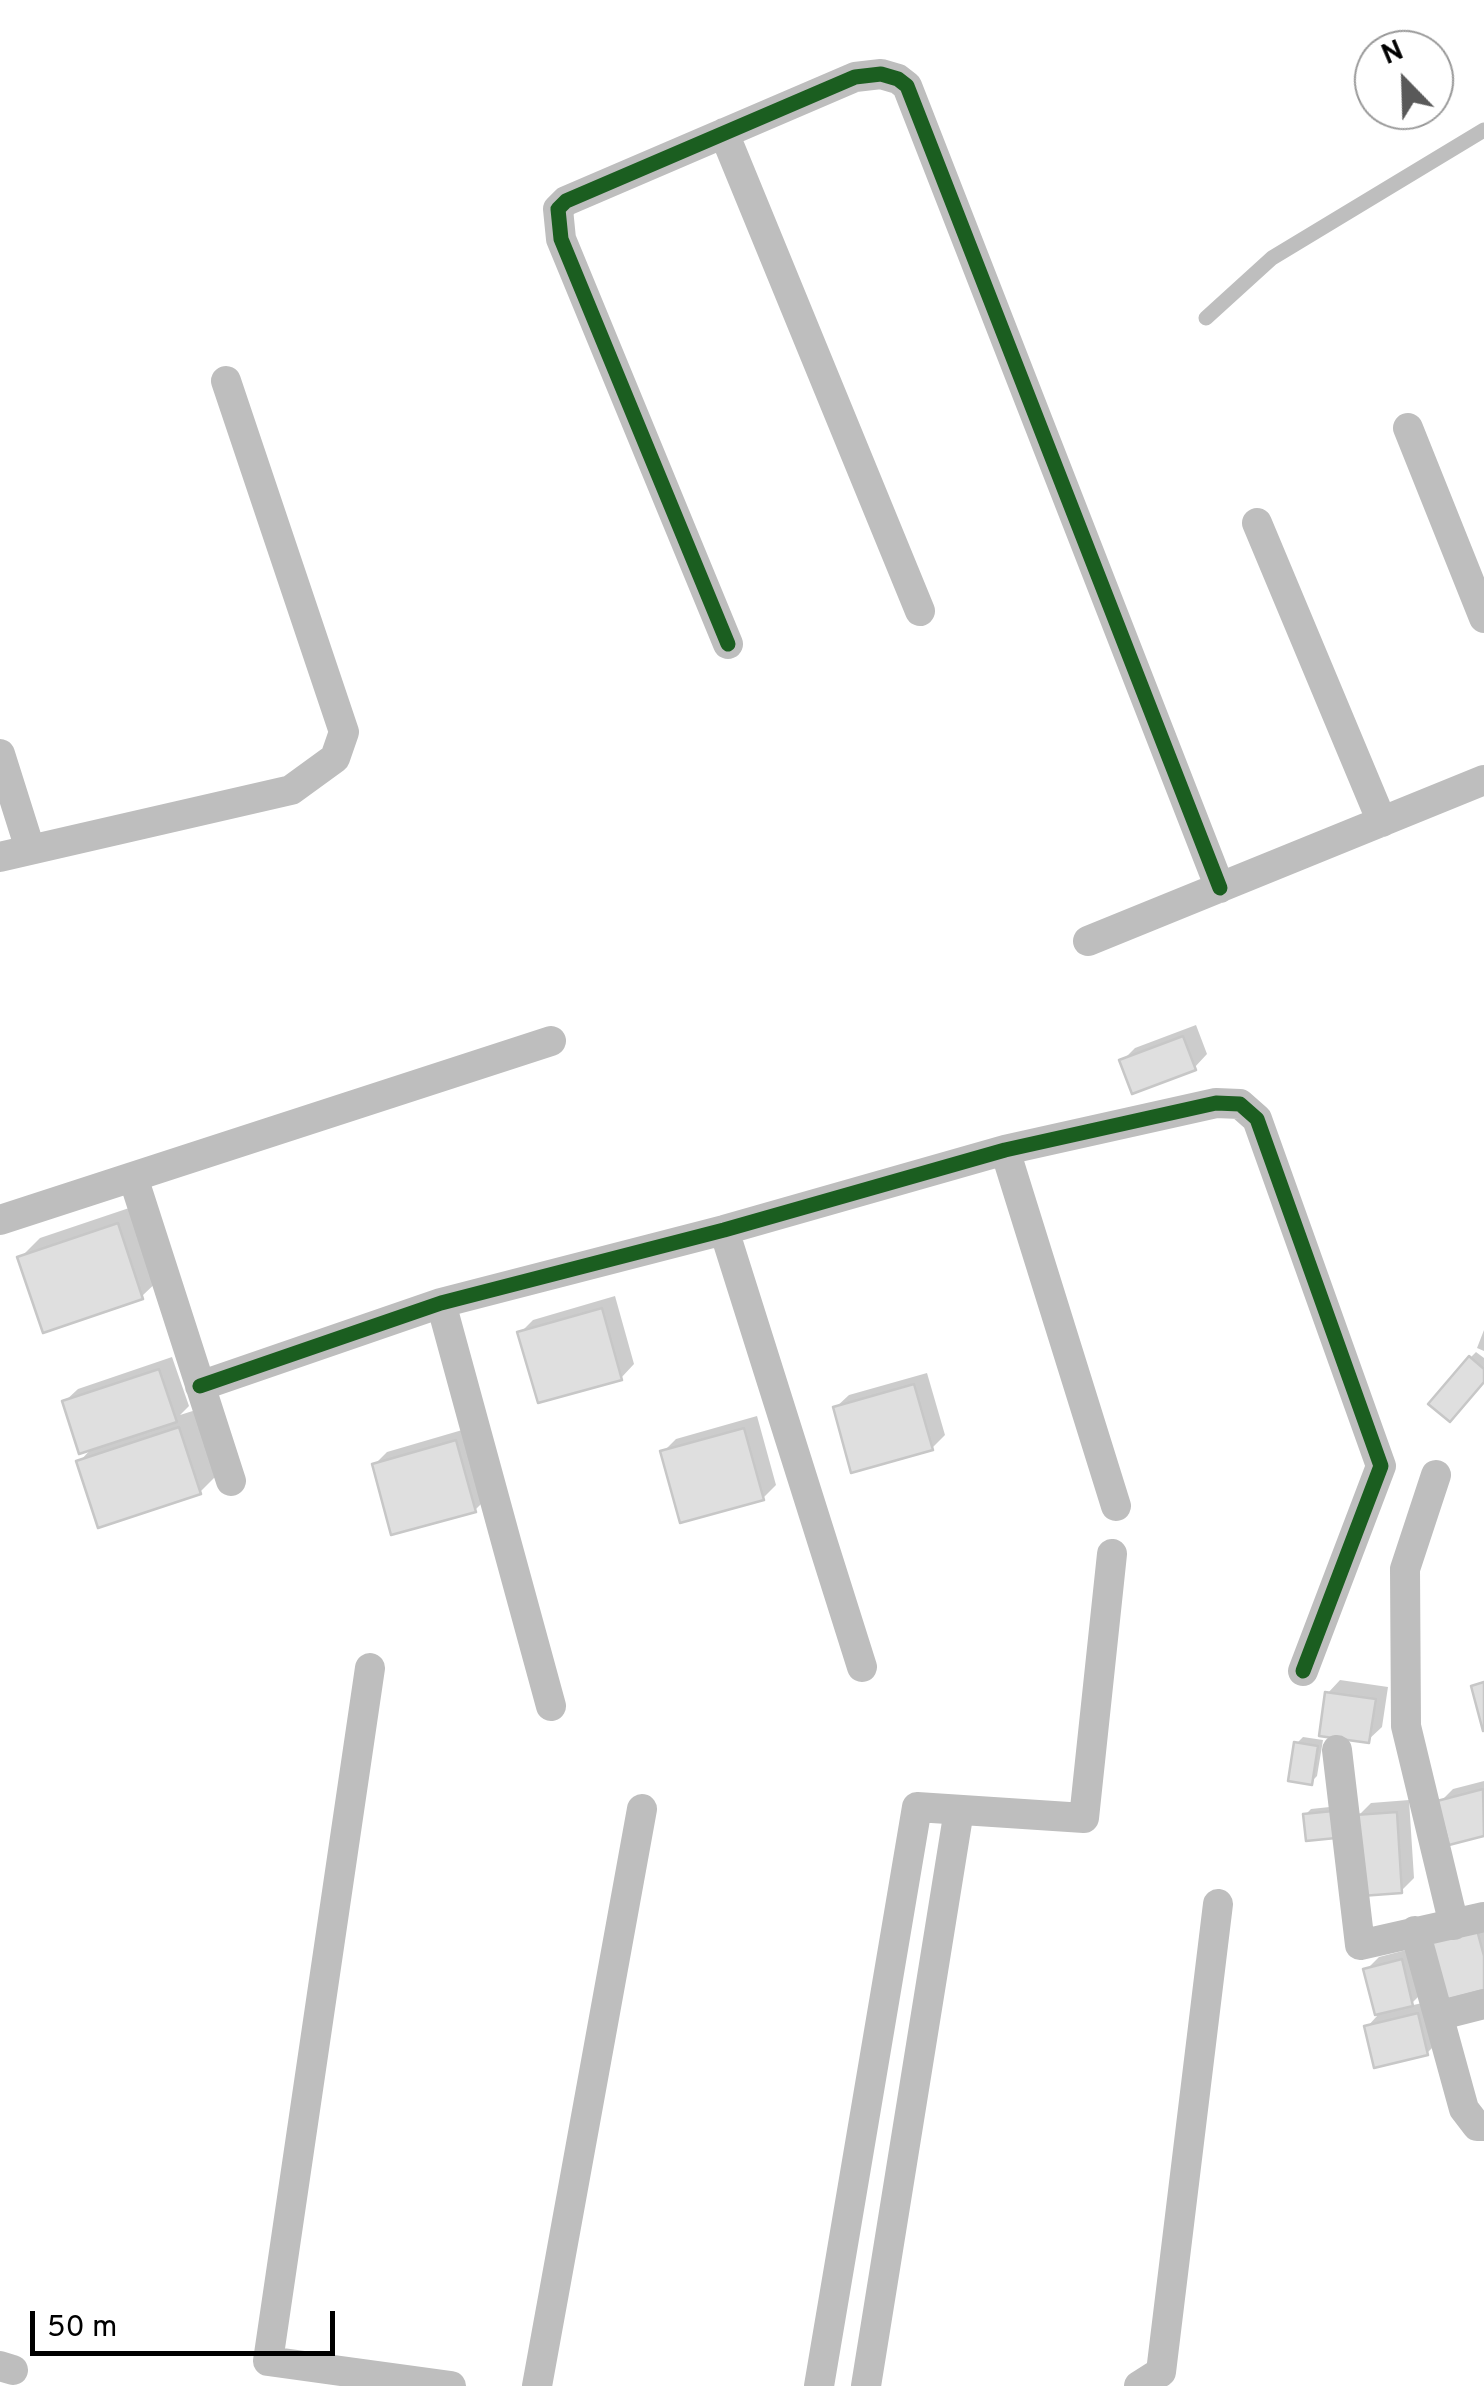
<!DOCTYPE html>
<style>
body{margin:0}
#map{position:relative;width:1484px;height:2386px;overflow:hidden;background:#fff;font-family:Overpass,sans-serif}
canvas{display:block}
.north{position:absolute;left:1354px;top:30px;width:100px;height:100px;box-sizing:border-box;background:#fff;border:2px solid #999;border-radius:50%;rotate:337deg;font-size:28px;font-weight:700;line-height:40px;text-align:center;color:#000}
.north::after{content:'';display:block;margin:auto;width:35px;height:45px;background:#595959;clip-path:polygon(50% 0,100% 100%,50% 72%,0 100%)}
.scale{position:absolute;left:30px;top:2311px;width:305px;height:45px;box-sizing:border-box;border:5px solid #000;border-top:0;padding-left:12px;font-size:30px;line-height:35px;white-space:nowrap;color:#000;-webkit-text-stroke:8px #fff;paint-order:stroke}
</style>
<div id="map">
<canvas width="1484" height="2386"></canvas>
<div class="north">N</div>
<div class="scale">50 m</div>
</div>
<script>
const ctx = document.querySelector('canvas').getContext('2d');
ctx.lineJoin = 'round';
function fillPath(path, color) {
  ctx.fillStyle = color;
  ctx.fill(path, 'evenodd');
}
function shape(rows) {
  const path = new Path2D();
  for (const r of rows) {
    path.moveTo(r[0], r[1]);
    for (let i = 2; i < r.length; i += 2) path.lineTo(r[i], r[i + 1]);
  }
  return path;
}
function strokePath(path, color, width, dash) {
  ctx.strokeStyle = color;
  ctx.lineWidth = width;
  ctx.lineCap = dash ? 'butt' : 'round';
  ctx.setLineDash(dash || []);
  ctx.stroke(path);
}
fillPath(shape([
 [1196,1025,1207,1054,1194,1068,1122,1061,1135,1048],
 [138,1205,162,1277,142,1296,20,1258,40,1238],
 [615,1296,634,1364,621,1378,520,1333,533,1320],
 [1484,1330,1484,1351,1477,1348],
 [1476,1352,1484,1358,1484,1379,1470,1358],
 [172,1357,189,1406,180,1415,199,1409,220,1472,200,1492,79,1462,93,1447,64,1402,78,1389],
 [927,1373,945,1435,932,1448,835,1408,849,1395],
 [757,1416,776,1485,763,1498,663,1452,676,1439],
 [469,1428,488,1497,475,1510,374,1465,387,1452],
 [1340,1680,1388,1687,1382,1727,1368,1740,1327,1694],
 [1303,1737,1323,1740,1317,1776,1311,1782,1297,1743],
 [1484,1781,1484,1833,1451,1842,1440,1802,1453,1789],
 [1409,1800,1414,1878,1401,1891,1358,1816,1371,1803],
 [1339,1806,1341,1829,1305,1815,1311,1809],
 [1484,1919,1484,1988,1443,1998],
 [1414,1948,1425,1990,1409,2006,1431,2001,1440,2040,1427,2053,1367,2027,1377,2016,1366,1970,1379,1957]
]), '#0003');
const building = shape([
 [1183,1036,1196,1070,1132,1094,1119,1060,1183,1036],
 [118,1223,143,1299,43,1333,17,1257,118,1223],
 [602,1308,622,1380,538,1403,517,1332,602,1308],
 [1469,1356,1484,1369,1484,1382,1450,1422,1428,1404,1469,1356],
 [159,1369,177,1422,79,1454,62,1401,159,1369],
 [914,1384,933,1450,851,1473,833,1407,914,1384],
 [179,1427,201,1494,98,1528,76,1461,179,1427],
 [744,1428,764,1500,680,1523,660,1451,744,1428],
 [456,1440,476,1512,391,1535,372,1464,456,1440],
 [1484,1682,1484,1730,1483,1731,1471,1686,1484,1682],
 [1325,1692,1376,1699,1369,1743,1319,1736,1325,1692],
 [1294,1742,1318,1746,1312,1785,1288,1781,1294,1742],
 [1483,1789,1484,1836,1449,1845,1437,1801,1483,1789],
 [1333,1811,1336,1838,1306,1841,1303,1814,1333,1811],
 [1397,1812,1402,1893,1361,1896,1355,1815,1397,1812],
 [1477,1930,1484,1956,1484,1990,1442,2001,1426,1942,1477,1930],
 [1402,1959,1413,2006,1375,2015,1363,1969,1402,1959],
 [1418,2013,1428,2055,1374,2068,1364,2026,1418,2013]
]);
fillPath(building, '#dfdfdf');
strokePath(building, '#c7c7c7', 2.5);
strokePath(shape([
 [1206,318,1272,258,1484,130]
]), '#bebebe', 15);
strokePath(shape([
 [724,133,920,611],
 [1408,428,1484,618],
 [1257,523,1382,822],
 [728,644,561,239,558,209,566,201,855,77,881,74,898,79,907,86,1220,888],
 [0,754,30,849],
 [0,857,291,790,335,758,344,732,226,381],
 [1088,941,1484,780],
 [1005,1150,1116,1506],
 [133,1177,231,1481],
 [0,1220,551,1041],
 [724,1230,862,1667],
 [441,1303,551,1706],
 [200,1386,441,1303,724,1230,1005,1150,1216,1103,1240,1104,1257,1119,1381,1466,1303,1671],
 [1436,1475,1405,1569,1406,1726,1454,1925],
 [370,1668,268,2361,451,2386],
 [1337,1750,1360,1945,1484,1917],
 [1415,1931,1464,2109,1477,2126,1484,2126],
 [1441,2015,1484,2004],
 [0,2366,13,2370],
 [537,2386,642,1809],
 [819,2386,917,1807,1084,1818,1112,1554],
 [866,2386,959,1810],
 [1139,2386,1161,2372,1218,1904]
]), '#bebebe', 30);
strokePath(shape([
 [728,644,561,239,558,209,566,201,855,77,881,74,898,79,907,86,1220,888],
 [200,1386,441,1303,724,1230,1005,1150,1216,1103,1240,1104,1257,1119,1381,1466,1303,1671]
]), '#1b5e20', 15);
</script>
